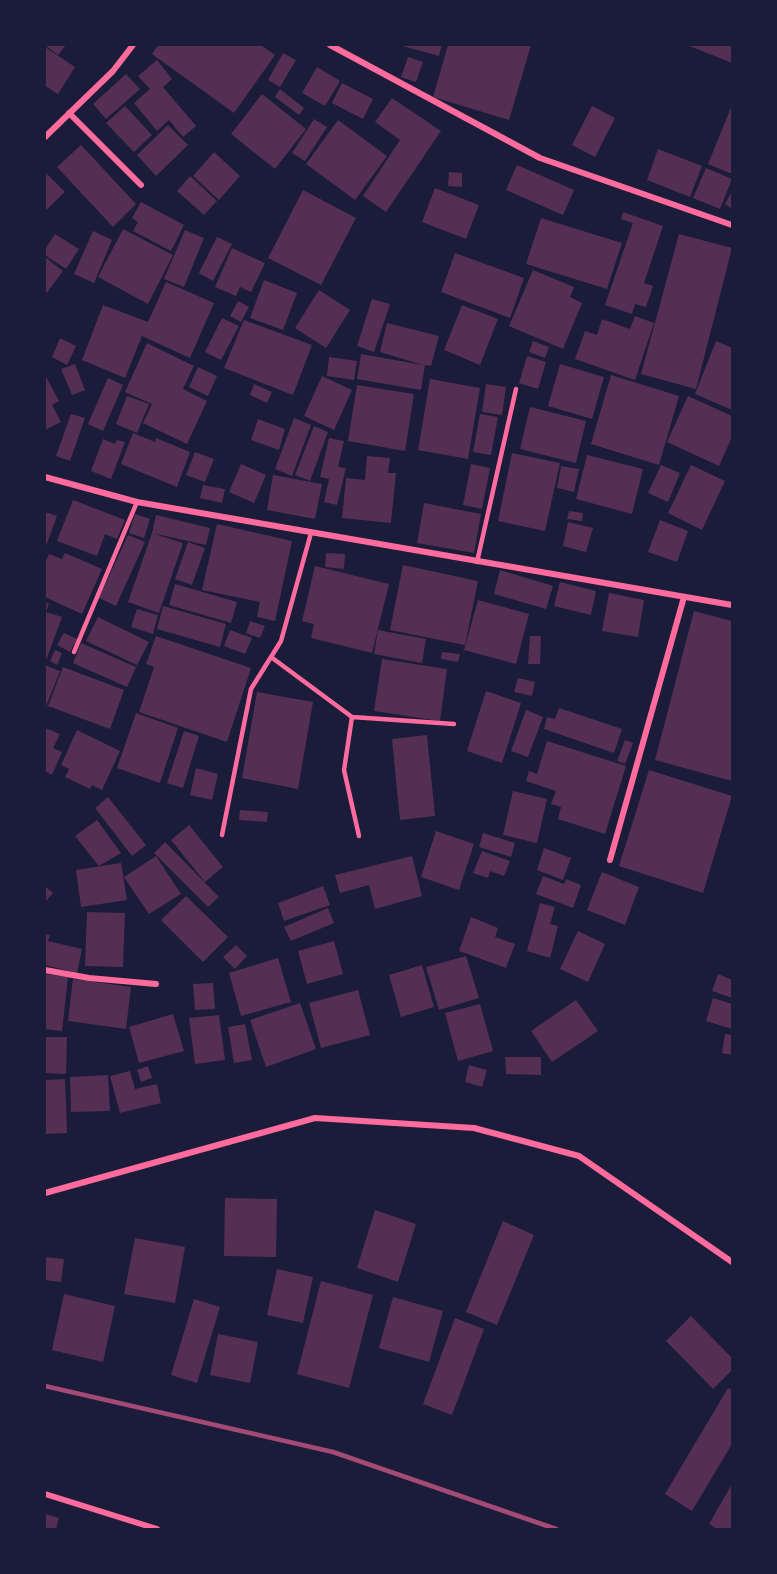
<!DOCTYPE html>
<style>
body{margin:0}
#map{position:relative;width:777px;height:1574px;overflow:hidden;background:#1b1b3a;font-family:Overpass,sans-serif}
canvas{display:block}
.frame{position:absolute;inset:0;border:46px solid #1b1b3a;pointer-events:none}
</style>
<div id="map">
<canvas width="777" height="1574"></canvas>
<div class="frame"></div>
</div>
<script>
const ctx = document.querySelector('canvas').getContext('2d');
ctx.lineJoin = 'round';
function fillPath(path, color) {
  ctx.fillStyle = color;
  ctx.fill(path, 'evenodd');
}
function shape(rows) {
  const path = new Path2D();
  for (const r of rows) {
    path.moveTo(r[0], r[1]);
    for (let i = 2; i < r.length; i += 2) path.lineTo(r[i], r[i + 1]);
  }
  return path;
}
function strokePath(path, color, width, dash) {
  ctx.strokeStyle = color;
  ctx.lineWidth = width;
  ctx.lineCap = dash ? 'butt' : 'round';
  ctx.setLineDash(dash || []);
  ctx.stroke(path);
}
fillPath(shape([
 [45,45,66,45,58,55],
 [158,45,261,45,275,55,234,113,152,54],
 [399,45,442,45,439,56],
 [448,45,531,45,509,120,433,97],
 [687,45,732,45,732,63],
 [45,47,75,67,58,94,45,86],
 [283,53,296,60,280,87,268,80],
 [408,57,423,62,416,82,401,77],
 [157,60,172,79,163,87,196,126,183,137,169,120,157,131,134,103,150,89,138,76],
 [317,67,340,81,325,106,302,93],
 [126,74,140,89,106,119,93,104],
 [342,83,373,99,363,119,332,103],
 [280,89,304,108,299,115,275,97],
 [262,94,306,129,275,169,231,134],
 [392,98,441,131,386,212,363,196,400,140,375,122],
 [732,105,732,174,708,164],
 [125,106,152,135,134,152,106,123],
 [592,106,615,118,595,157,572,145],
 [314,119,327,127,305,161,292,153],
 [338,120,387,156,355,200,306,164],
 [168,125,188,145,156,176,137,155],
 [81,145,136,204,113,227,57,167],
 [658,149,702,166,690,197,647,180],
 [214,152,240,176,219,200,193,176],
 [517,165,574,190,563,215,506,190],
 [706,168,732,179,720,209,693,198],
 [45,172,65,192,45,211],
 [449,172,462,173,462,187,448,186],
 [190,176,217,201,204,215,177,191],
 [435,188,479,205,466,239,422,222],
 [303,190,356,218,321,285,268,258],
 [732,191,732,209,725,204],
 [141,202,184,225,171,251,133,231,138,222,132,218],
 [623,212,663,226,644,283,653,286,646,307,635,304,632,314,605,305,633,223,621,219],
 [541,218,622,243,607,289,526,264],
 [123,229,173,255,148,304,98,277],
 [185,230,204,238,184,287,164,279],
 [93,231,112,240,94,283,74,274],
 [55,234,79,249,66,269,45,255,45,249],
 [679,234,732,248,696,389,641,374],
 [217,237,232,244,213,281,199,273],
 [232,248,265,263,251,292,240,287,236,296,215,287],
 [455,253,524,278,510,318,441,292],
 [45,257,63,271,45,295],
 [533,270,574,287,570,297,582,303,563,349,509,326],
 [264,280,297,293,283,330,250,318],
 [166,282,214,303,190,358,142,336,125,378,82,360,103,305,148,322],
 [319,290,350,310,326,348,295,328],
 [372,299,390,304,374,352,357,346],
 [238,301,249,307,241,322,230,316],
 [462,305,498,319,480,365,444,350],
 [635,316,654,323,635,380,575,359,585,331,597,335,602,319,630,329],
 [222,318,239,326,221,360,205,352],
 [244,320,312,345,293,395,224,368],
 [387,323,439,336,431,366,425,365,421,390,357,379,361,354,423,365,380,352],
 [60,338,76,346,67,365,52,357],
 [533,341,549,347,545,358,529,352],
 [716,341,732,348,732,410,695,394],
 [147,343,194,366,183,389,207,401,187,444,143,423,152,404,125,392],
 [527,356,546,362,538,389,519,383],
 [329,357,357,361,354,380,327,376],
 [75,364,85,390,72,395,61,369],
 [560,364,604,377,592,419,548,406],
 [198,367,217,376,208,396,189,387],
 [45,375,59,401,52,405,61,422,45,430],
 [611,375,679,396,659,465,591,444],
 [322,376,352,390,334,430,304,416],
 [108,378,123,385,103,431,88,424],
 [430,379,480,388,468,459,418,450],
 [254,384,272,392,267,403,250,395],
 [486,384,506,387,502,415,482,412],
 [357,385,414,394,405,451,348,441],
 [127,396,149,404,137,433,116,424],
 [688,396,732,416,732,437,719,466,667,442],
 [530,407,586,421,576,463,520,449],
 [71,414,85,418,70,461,56,456],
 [480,414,498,417,491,455,473,452],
 [294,418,311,425,292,476,275,469],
 [258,419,285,429,279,450,251,440],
 [314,426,328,432,310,481,295,475],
 [133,433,155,442,156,438,190,452,177,487,121,464],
 [329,438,344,441,338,467,346,468,337,505,324,502,329,479,320,477],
 [103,439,115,444,117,440,125,442,111,479,91,471],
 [195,452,214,459,205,482,186,475],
 [512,453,560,463,545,531,498,521],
 [587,455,643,469,632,514,576,499],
 [367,456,390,458,388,473,396,473,391,523,342,518,346,478,365,480],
 [241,464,266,475,254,503,229,492],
 [471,464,490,468,482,509,463,505],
 [661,465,680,473,668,502,648,493],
 [691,465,725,481,702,530,668,513],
 [561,466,579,469,574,492,557,488],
 [273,475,322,484,315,519,267,510],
 [203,485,225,489,222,503,200,498],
 [73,500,125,520,117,539,105,534,97,556,57,541],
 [424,503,481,514,474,553,417,543],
 [569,511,583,513,582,521,567,519],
 [45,512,57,516,45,549],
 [135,514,150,519,144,538,129,533],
 [156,515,210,528,206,545,152,533],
 [660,520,688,531,677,562,648,552],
 [568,522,593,528,586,552,563,546],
 [217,524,292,541,275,621,257,617,260,602,202,590],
 [152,533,183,543,159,613,128,602],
 [128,535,145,542,116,606,99,598],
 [188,542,205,548,192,585,175,579],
 [65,553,102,569,82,614,45,597,45,563,49,554,62,559],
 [326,553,345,554,344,569,325,567],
 [403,565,478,581,465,645,390,630],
 [315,566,389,584,372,653,311,638,314,624,302,621],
 [500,570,553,586,546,609,494,594],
 [560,582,596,591,591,615,554,606],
 [175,584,237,602,231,623,169,605],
 [609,593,644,600,638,637,602,631],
 [478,600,529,614,516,664,464,650],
 [45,602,49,604,46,612,62,617,45,663],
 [163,606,226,624,220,647,157,629],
 [137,609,158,615,153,634,131,627],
 [694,611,732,621,732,781,655,760],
 [98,617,149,642,137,665,86,641],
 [250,621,265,626,260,638,246,633],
 [230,630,252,638,245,654,224,646],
 [378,630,426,639,422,663,374,654],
 [64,633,77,639,70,652,57,645],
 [156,636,251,668,227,742,139,712,154,667,146,664],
 [530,636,541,636,540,664,528,664],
 [81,643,136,667,127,687,73,663],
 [55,650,62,653,57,665,50,661],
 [442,652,460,654,458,662,441,659],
 [382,659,447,669,440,721,374,711],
 [45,665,60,671,45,709],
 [63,667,124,690,110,729,48,706],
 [518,678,535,682,532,696,514,692],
 [486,691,521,703,502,763,467,751],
 [257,692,313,702,298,789,242,778],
 [559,708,622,729,614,753,544,729,547,717,555,719],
 [526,710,543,717,528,757,511,751],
 [136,713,178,728,160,783,117,768],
 [45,728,60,734,53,748,62,752,52,775,45,771],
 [77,730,120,751,102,790,92,785,90,789,65,777,69,769,61,765],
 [184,731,199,736,183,788,167,783],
 [427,735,435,816,400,820,392,739],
 [625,740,633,743,625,764,617,761],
 [547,741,626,766,605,834,558,819,561,807,551,804,556,791,526,781,529,771,537,774],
 [196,768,218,774,212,800,190,795],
 [649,770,732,796,703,893,619,866],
 [513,791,547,799,537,843,503,835],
 [108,797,146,845,132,856,95,808],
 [240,810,268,812,267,822,239,820],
 [97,820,121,853,99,866,75,836],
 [189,825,223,867,205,882,171,840],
 [436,831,474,844,459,890,421,877],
 [483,833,515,843,511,857,479,847],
 [165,842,219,897,208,907,154,853],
 [544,848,571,858,563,880,537,870],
 [482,851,510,861,504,876,490,871,488,878,473,873],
 [156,856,181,894,149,914,124,877],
 [412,856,422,896,375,909,369,885,340,893,335,875],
 [121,863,127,900,81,907,76,870],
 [602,872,639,887,625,925,587,910],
 [543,876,564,884,566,879,581,885,573,908,536,894],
 [45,886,53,893,45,902],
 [323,886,330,905,284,921,278,903],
 [186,896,228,937,203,962,161,920],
 [540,903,555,907,550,924,558,926,550,958,527,951],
 [328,908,334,923,291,941,284,927],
 [87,912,125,913,123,967,85,966],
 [471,917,498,928,495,937,515,944,506,968,459,951],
 [578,931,605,944,588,982,560,969],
 [45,934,50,935,48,941,82,949,77,973,45,965],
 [334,941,343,974,307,984,298,951],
 [236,945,247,956,235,969,223,957],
 [466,956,479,998,439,1010,426,967],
 [278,958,291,1002,241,1016,229,973],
 [422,965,434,1007,401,1017,389,975],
 [45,974,68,977,62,1031,45,1029],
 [718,974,732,980,732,998,712,991],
 [73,979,131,987,126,1029,68,1021],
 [213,983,215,1009,195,1010,193,984],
 [358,990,370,1035,321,1048,309,1003],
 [713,998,732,1004,732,1029,706,1021],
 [576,1000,598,1031,552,1062,531,1031],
 [300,1003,316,1049,266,1067,250,1020],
 [480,1004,493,1051,458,1061,445,1013],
 [173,1014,184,1051,139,1063,129,1027],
 [219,1015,225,1060,195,1064,189,1018],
 [245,1024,252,1060,234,1063,228,1027],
 [725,1034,732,1035,732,1055,722,1053],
 [45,1037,67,1037,66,1074,45,1073],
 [505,1057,541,1057,541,1075,506,1074],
 [469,1065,487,1070,482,1087,465,1082],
 [148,1066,152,1078,141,1082,137,1070],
 [130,1071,135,1089,157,1084,161,1103,120,1113,110,1076],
 [108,1075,110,1111,71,1112,70,1077],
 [65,1079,67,1133,45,1134,45,1080],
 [225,1198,277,1199,276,1257,224,1256],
 [375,1210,416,1224,398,1282,357,1268],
 [503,1221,534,1235,497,1325,466,1312],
 [135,1238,185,1247,175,1303,124,1294],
 [45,1257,64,1259,61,1282,45,1280],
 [277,1269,313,1277,303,1323,267,1315],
 [321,1281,373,1295,349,1388,297,1374],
 [64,1294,115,1306,103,1362,52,1350],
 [393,1297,443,1311,429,1362,379,1348],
 [194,1299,220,1307,197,1383,171,1375],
 [691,1316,732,1358,732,1370,713,1389,666,1341],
 [455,1318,484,1329,452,1415,423,1404],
 [218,1334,258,1342,250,1383,210,1375],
 [728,1388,732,1390,732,1444,692,1511,665,1494],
 [732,1484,732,1529,717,1529,709,1524],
 [45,1514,59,1518,56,1529,45,1529]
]), '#542f53');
strokePath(shape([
 [477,562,516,389],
 [74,652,137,502],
 [271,657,352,717,454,724],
 [352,717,344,770,359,836],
 [222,835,251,689,281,641,311,533]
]), '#ff6b9d', 4.5);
strokePath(shape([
 [330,45,540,158,732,225],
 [69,113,141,185],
 [45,137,113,71,133,45],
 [45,477,137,502,732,605],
 [610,860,684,597],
 [45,970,89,978,156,984],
 [45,1193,315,1118,474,1128,579,1156,732,1262],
 [45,1494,157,1529]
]), '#ff6b9d', 6);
strokePath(shape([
 [45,1386,333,1452,556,1529]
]), '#a44b75', 4.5);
</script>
